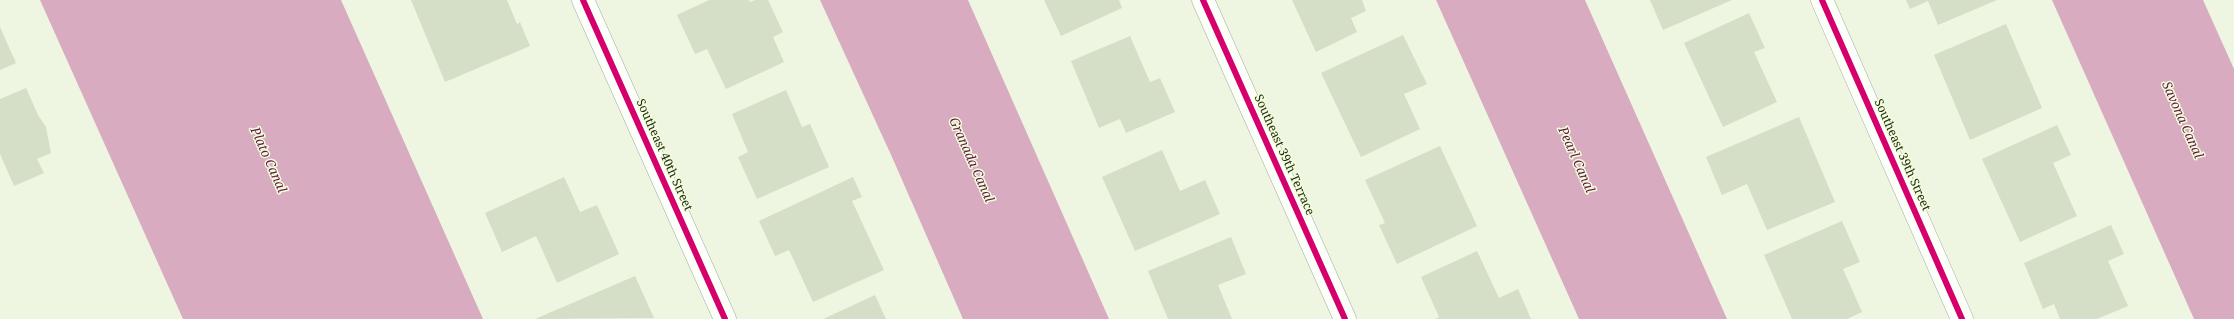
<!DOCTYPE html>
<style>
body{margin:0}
canvas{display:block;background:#eef6e1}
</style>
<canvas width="2234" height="319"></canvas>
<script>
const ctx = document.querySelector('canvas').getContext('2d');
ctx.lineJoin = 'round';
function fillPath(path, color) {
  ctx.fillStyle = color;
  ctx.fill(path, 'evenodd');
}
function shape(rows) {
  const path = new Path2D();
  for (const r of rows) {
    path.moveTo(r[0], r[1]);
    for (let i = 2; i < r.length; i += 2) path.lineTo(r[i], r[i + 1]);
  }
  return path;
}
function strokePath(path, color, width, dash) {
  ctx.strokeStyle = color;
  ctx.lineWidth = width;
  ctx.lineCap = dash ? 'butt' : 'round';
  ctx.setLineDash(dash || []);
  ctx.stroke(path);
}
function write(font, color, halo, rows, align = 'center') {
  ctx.font = font + ' "Noto Serif",serif';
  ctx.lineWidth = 3;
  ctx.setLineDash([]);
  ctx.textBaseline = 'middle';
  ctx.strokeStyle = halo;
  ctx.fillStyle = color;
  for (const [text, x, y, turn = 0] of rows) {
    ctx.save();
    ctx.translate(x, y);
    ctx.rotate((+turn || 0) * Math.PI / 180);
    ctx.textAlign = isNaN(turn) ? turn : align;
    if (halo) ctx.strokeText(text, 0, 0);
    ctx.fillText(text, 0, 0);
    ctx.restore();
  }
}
fillPath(shape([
 [40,0,341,0,483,319,183,319],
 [820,0,968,0,1109,319,963,319,892,157],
 [1436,0,1585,0,1727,319,1579,319],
 [2052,0,2203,0,2234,69,2234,319,2194,319]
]), '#d8abc1');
fillPath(shape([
 [411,0,507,0,517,24,520,22,530,46,445,82],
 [709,0,749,0,750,2,755,0,768,0,783,32,773,37,784,62,726,89,707,49,695,54,677,15],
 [1044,0,1119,0,1122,8,1061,36],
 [1292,0,1362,0,1366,11,1351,18,1357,32,1316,52],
 [1650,0,1732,0,1663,30],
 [1906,0,1997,0,1938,25,1928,1,1910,9],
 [1749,13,1765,48,1754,52,1777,102,1723,127,1684,43],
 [2006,24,2042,108,1970,140,1934,55],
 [0,27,16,63,0,70],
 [1403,35,1427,84,1404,94,1420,129,1361,157,1321,73],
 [1130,36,1150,82,1160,78,1175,112,1126,133,1120,119,1099,128,1071,61],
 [26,88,38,115,46,127,51,153,37,159,44,173,14,186,0,154,0,99],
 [786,90,802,127,810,124,829,167,757,199,738,157,748,152,732,114],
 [1799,117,1835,202,1767,230,1747,184,1722,195,1706,157],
 [2057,125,2071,155,2053,163,2077,216,2020,242,1982,159],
 [1440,146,1477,226,1397,264,1379,225,1385,223,1365,180],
 [1162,150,1180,191,1205,180,1220,214,1135,251,1102,177],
 [564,177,580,212,597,205,619,254,557,283,536,236,502,252,485,213],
 [853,177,862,197,852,201,884,270,813,302,789,250,775,256,759,221],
 [1842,221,1860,262,1843,269,1862,312,1847,319,1792,319,1764,255],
 [2111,225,2124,254,2108,261,2128,306,2097,319,2060,319,2054,304,2043,309,2024,263],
 [1231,237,1246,274,1218,285,1232,319,1168,319,1148,271],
 [1477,251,1499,298,1518,289,1531,319,1435,319,1439,317,1421,277],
 [635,276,654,318,535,319],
 [875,295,886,319,823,319]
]), '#d5dec6');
const minor = shape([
 [583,0,725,319],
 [1203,0,1345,319],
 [1822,0,1962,319]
]);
strokePath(minor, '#a5ab9c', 23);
strokePath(minor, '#fcfefa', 22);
strokePath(shape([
 [583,0,725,319],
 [1203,0,1345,319],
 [1822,0,1962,319]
]), '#d6006c', 6);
write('12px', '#24291b', '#f1fed9', [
 ["Southeast 40th Street",664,155,66],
 ["Southeast 39th Terrace",1284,155,66],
 ["Southeast 39th Street",1902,155,66]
]);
write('italic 13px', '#65154c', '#f1fed9', [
 ["Savona Canal",2182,120,66],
 ["Plato Canal",268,160,66],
 ["Granada Canal",971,160,66],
 ["Pearl Canal",1576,160,66]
]);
</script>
